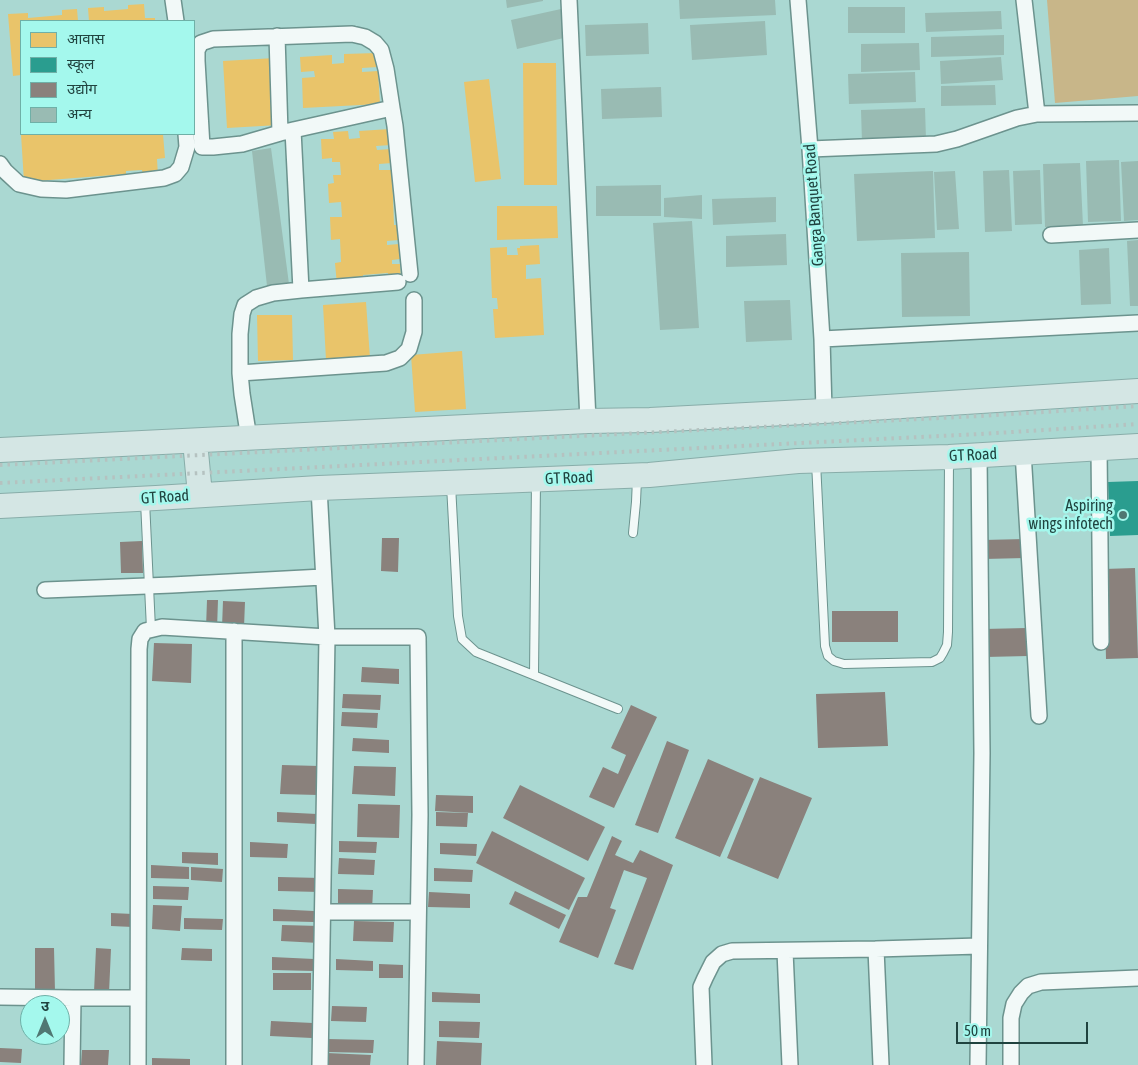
<!DOCTYPE html>
<meta charset="utf-8">
<style>
body{margin:0}
#map{position:relative;width:1138px;height:1065px;overflow:hidden;background:#aad8d2;font-family:"Asap Condensed","Noto Sans Devanagari",sans-serif}
canvas{display:block}
.legend{position:absolute;left:20px;top:20px;width:175px;height:115px;box-sizing:border-box;background:#a4f8ed;border:1px solid #6fb0a7;margin:0;padding:6px 9px;list-style:none;font-size:15px;color:#20433f}
.legend li{display:flex;align-items:center;gap:10px;height:25px}
.legend b{width:25px;border:1px solid #6fb0a7}
.north{position:absolute;left:20px;top:995px;width:50px;height:50px;box-sizing:border-box;background:#a4f8ed;border:1px solid #6fb0a7;border-radius:50%;rotate:0deg;font-size:14px;font-weight:700;line-height:20px;text-align:center;color:#20433f}
.north::after{content:'';display:block;margin:auto;width:18px;height:22px;background:#507772;clip-path:polygon(50% 0,100% 100%,50% 72%,0 100%)}
.scale{position:absolute;left:956px;top:1022px;width:132px;height:22px;box-sizing:border-box;border:2px solid #20433f;border-top:0;padding-left:6px;font-size:15px;line-height:18px;white-space:nowrap;color:#20433f;-webkit-text-stroke:4px #a4f8ed;paint-order:stroke}
</style>
<div id="map">
<canvas width="1138" height="1065"></canvas>
<ul class="legend">
<li><b style="height:14px;background:#e9c46a"></b>आवास</li>
<li><b style="height:14px;background:#2a9d8f"></b>स्कूल</li>
<li><b style="height:14px;background:#8a817c"></b>उद्योग</li>
<li><b style="height:14px;background:#99bbb3"></b>अन्य</li>
</ul>
<div class="north">उ</div>
<div class="scale">50 m</div>
</div>
<script>
const ctx = document.querySelector('canvas').getContext('2d');
ctx.lineJoin = 'round';
function fillPath(path, color) {
  ctx.fillStyle = color;
  ctx.fill(path, 'evenodd');
}
function shape(rows) {
  const path = new Path2D();
  for (const r of rows) {
    path.moveTo(r[0], r[1]);
    for (let i = 2; i < r.length; i += 2) path.lineTo(r[i], r[i + 1]);
  }
  return path;
}
function strokePath(path, color, width, dash) {
  ctx.strokeStyle = color;
  ctx.lineWidth = width;
  ctx.lineCap = dash ? 'butt' : 'round';
  ctx.setLineDash(dash || []);
  ctx.stroke(path);
}
function write(font, color, halo, rows, align = 'center') {
  ctx.font = font + ' "Asap Condensed",sans-serif';
  ctx.lineWidth = 5;
  ctx.setLineDash([]);
  ctx.textBaseline = 'middle';
  ctx.strokeStyle = halo;
  ctx.fillStyle = color;
  for (const [text, x, y, turn = 0] of rows) {
    ctx.save();
    ctx.translate(x, y);
    ctx.rotate((+turn || 0) * Math.PI / 180);
    ctx.textAlign = isNaN(turn) ? turn : align;
    if (halo) ctx.strokeText(text, 0, 0);
    ctx.fillText(text, 0, 0);
    ctx.restore();
  }
}
fillPath(shape([
 [1047,0,1138,0,1138,96,1055,103]
]), '#c8b689');
fillPath(shape([
 [144,4,145,18,155,18,155,21,89,21,88,8,104,7,104,11,128,9,128,5],
 [77,9,78,21,21,21,21,75,13,76,8,14,28,13,28,18,62,15,62,10],
 [377,53,378,67,362,68,362,72,378,71,380,104,303,108,302,78,315,77,314,71,301,72,300,57,332,55,332,64,344,63,344,54],
 [275,58,279,125,227,128,223,61],
 [523,63,556,63,557,185,524,185],
 [489,79,501,179,475,182,464,82],
 [390,129,391,145,376,146,377,150,391,149,392,163,379,164,379,170,392,170,394,225,398,225,399,240,387,241,387,245,399,244,400,259,392,260,392,264,400,264,401,282,389,283,388,273,363,275,363,284,337,285,335,263,341,262,340,239,331,240,330,217,342,217,341,202,329,203,328,184,334,183,333,175,341,175,340,162,332,162,332,158,322,159,321,139,334,139,333,132,348,131,349,139,360,138,359,131],
 [21,134,163,134,165,158,157,159,158,176,143,177,142,170,126,171,126,174,24,182],
 [497,206,557,206,558,238,497,240],
 [539,245,540,264,526,265,526,279,541,278,544,335,495,338,493,309,498,309,497,298,492,298,490,248,507,247,507,255,518,255,517,248,520,248,520,246],
 [366,302,370,358,326,360,323,305],
 [257,315,292,315,293,360,258,361],
 [462,351,466,409,415,412,411,355]
]), '#e9c46a');
fillPath(shape([
 [1138,481,1138,535,1110,536,1108,482]
]), '#2a9d8f');
fillPath(shape([
 [382,538,399,538,398,572,381,571],
 [1025,539,1025,558,984,559,983,540],
 [142,541,143,573,121,573,120,542],
 [1135,568,1138,658,1106,659,1104,569],
 [207,600,218,600,217,629,206,628],
 [223,601,245,602,244,627,222,627],
 [832,611,898,611,898,642,832,642],
 [1027,628,1028,656,985,657,984,629],
 [154,643,192,644,191,683,152,681],
 [362,667,399,669,399,684,361,682],
 [885,692,888,746,818,748,816,694],
 [343,694,381,695,380,710,342,708],
 [631,705,657,717,614,808,589,797,603,767,618,774,626,755,611,748],
 [342,712,378,713,377,728,341,726],
 [353,738,389,740,389,753,352,751],
 [667,741,689,750,658,833,635,825],
 [708,759,754,779,720,857,675,838],
 [282,765,319,766,318,795,280,794],
 [354,766,396,767,395,796,352,794],
 [760,777,812,798,778,879,727,858],
 [520,785,605,827,588,861,503,818],
 [436,795,473,796,473,813,435,811],
 [358,804,400,805,399,838,357,837],
 [277,812,317,814,316,824,277,822],
 [436,812,468,813,467,827,436,826],
 [492,831,585,878,569,910,476,863],
 [612,836,622,841,615,855,633,863,640,850,673,865,633,970,614,964,647,878,624,870,610,908,616,910,598,958,559,942,578,897,587,897],
 [339,841,377,842,376,853,339,852],
 [250,842,288,844,287,858,250,857],
 [440,843,477,844,476,856,440,854],
 [182,852,218,853,218,865,182,863],
 [339,858,375,860,374,875,338,874],
 [151,865,189,867,189,879,151,878],
 [191,867,223,869,222,882,191,880],
 [434,868,473,870,472,882,434,881],
 [278,877,321,878,320,892,278,891],
 [153,886,189,887,188,900,153,899],
 [338,889,373,890,372,910,338,909],
 [515,891,566,915,559,929,509,904],
 [429,892,470,894,470,908,428,907],
 [153,905,182,906,180,931,152,929],
 [273,909,314,911,314,922,273,921],
 [111,913,133,914,133,927,111,926],
 [184,918,223,919,222,930,184,929],
 [354,921,394,922,393,942,353,941],
 [282,925,320,926,319,943,281,941],
 [35,948,54,948,55,992,35,993],
 [96,948,111,949,109,993,94,992],
 [182,948,212,949,212,961,181,960],
 [272,957,314,959,314,971,272,970],
 [336,959,373,961,373,971,336,970],
 [379,964,403,965,403,978,379,978],
 [273,973,311,973,311,990,273,990],
 [432,992,480,994,480,1003,432,1002],
 [332,1006,367,1007,366,1022,331,1021],
 [271,1021,313,1023,312,1038,270,1036],
 [439,1021,480,1022,479,1038,439,1037],
 [327,1039,374,1040,373,1053,326,1052],
 [437,1041,482,1043,481,1065,436,1065],
 [0,1048,22,1049,21,1063,0,1062],
 [82,1050,109,1050,108,1065,81,1065],
 [327,1053,371,1055,370,1065,327,1065],
 [152,1058,190,1059,190,1065,152,1065]
]), '#8a817c');
fillPath(shape([
 [506,0,543,0,543,1,507,8],
 [679,0,775,0,776,15,680,19],
 [848,7,905,7,905,33,848,33],
 [561,9,568,37,517,49,511,20],
 [1001,11,1002,29,926,32,925,13],
 [765,21,767,55,692,60,690,25],
 [648,23,649,54,586,56,585,25],
 [1004,35,1004,55,931,57,931,37],
 [919,43,920,70,861,72,861,44],
 [1001,57,1003,80,941,84,940,61],
 [915,72,916,102,849,104,848,74],
 [995,85,996,105,941,106,941,86],
 [661,87,662,117,602,119,601,89],
 [925,108,926,140,862,142,861,110],
 [271,148,289,284,267,286,252,151],
 [1119,160,1121,221,1088,222,1086,161],
 [1138,161,1138,220,1124,221,1121,162],
 [1080,163,1083,226,1045,227,1043,164],
 [1009,170,1012,231,985,232,983,171],
 [1040,170,1042,224,1015,225,1013,171],
 [933,171,935,238,857,241,854,174],
 [955,171,959,229,937,230,934,172],
 [661,185,661,216,596,216,596,186],
 [702,195,702,219,664,217,664,198],
 [776,197,776,222,713,225,712,199],
 [692,221,699,328,660,330,653,223],
 [786,234,787,265,726,267,726,236],
 [1138,240,1138,306,1130,306,1127,241],
 [1109,248,1111,304,1081,305,1079,250],
 [969,252,970,316,902,317,901,253],
 [790,300,792,340,746,342,744,301]
]), '#99bbb3');
const service = shape([
 [816,462,825,646,828,656,834,661,844,664,932,662,940,658,943,653,947,645,948,632,949,459],
 [451,485,458,616,462,639,476,652,618,709],
 [145,501,151,629],
 [633,533,636,502,637,479],
 [534,675,536,481]
]);
const minor = shape([
 [173,0,176,21],
 [569,0,588,421],
 [798,0,810,149,822,339,824,411],
 [1024,0,1037,114],
 [352,34,365,37,375,43,381,50,386,69,392,108,280,133,242,144,213,147,202,147,197,61,197,50,201,43,213,39,352,34],
 [277,36,280,133],
 [392,108,395,126,410,274],
 [810,149,936,144,957,139,1017,118,1037,114,1138,113],
 [0,164,5,171,19,184,41,189,66,190,164,178,175,174,181,167,187,147,186,134],
 [1051,235,1138,230],
 [301,290,398,282],
 [822,339,1138,323],
 [240,373,386,363,400,358,409,349,414,332,414,300],
 [249,439,242,394,240,373,240,334,242,314,245,305,256,298,273,293,301,290,293,130],
 [1099,448,1101,642],
 [1023,452,1039,716],
 [319,488,327,637,320,1065],
 [45,590,172,585,323,577],
 [234,631,234,1065],
 [323,912,418,912],
 [876,949,881,1065],
 [785,951,790,1065],
 [0,997,73,998,138,998],
 [72,1065,73,998],
 [138,1065,139,649,140,639,145,631,162,627,327,637,418,637,420,815,416,1065],
 [704,1065,701,987,705,978,713,962,722,954,732,951,876,949,979,946],
 [978,1065,982,753,979,455],
 [1011,1065,1011,1018,1014,1004,1021,993,1028,986,1041,982,1138,978]
]);
const trunk = shape([
 [195,441,200,495],
 [0,450,588,421,650,420,824,411,1138,391],
 [0,506,156,498,319,488,649,475,798,461,949,457,1138,446]
]);
strokePath(service, '#6c938e', 10);
strokePath(minor, '#6c938e', 18);
strokePath(trunk, '#88ada9', 26);
strokePath(service, '#f2f9f8', 8);
strokePath(minor, '#f2f9f8', 15);
strokePath(trunk, '#d4e6e4', 24);
strokePath(shape([
 [0,465,980,416,1138,406],
 [0,483,981,434,1138,424]
]), '#b5c2c0', 4, [2.5, 5]);
for (const [x, y, r, color] of [
 [1123,515,5,"#507772"]
]) {
  const dot = new Path2D();
  dot.arc(x, y, r, 0, 2 * Math.PI);
  ctx.fillStyle = color;
  ctx.fill(dot);
  strokePath(dot, '#a4f8ed', 2);
}
write('16px', '#20433f', '#a4f8ed', [
 ["Ganga Banquet Road",814,205,-94],
 ["GT Road",973,455,-3],
 ["GT Road",569,478,-3],
 ["GT Road",165,497,-4]
]);
write('16px', '#20433f', '#a4f8ed', [
 ["Aspiring",1113,506],
 ["wings infotech",1113,524]
], 'right');
</script>
